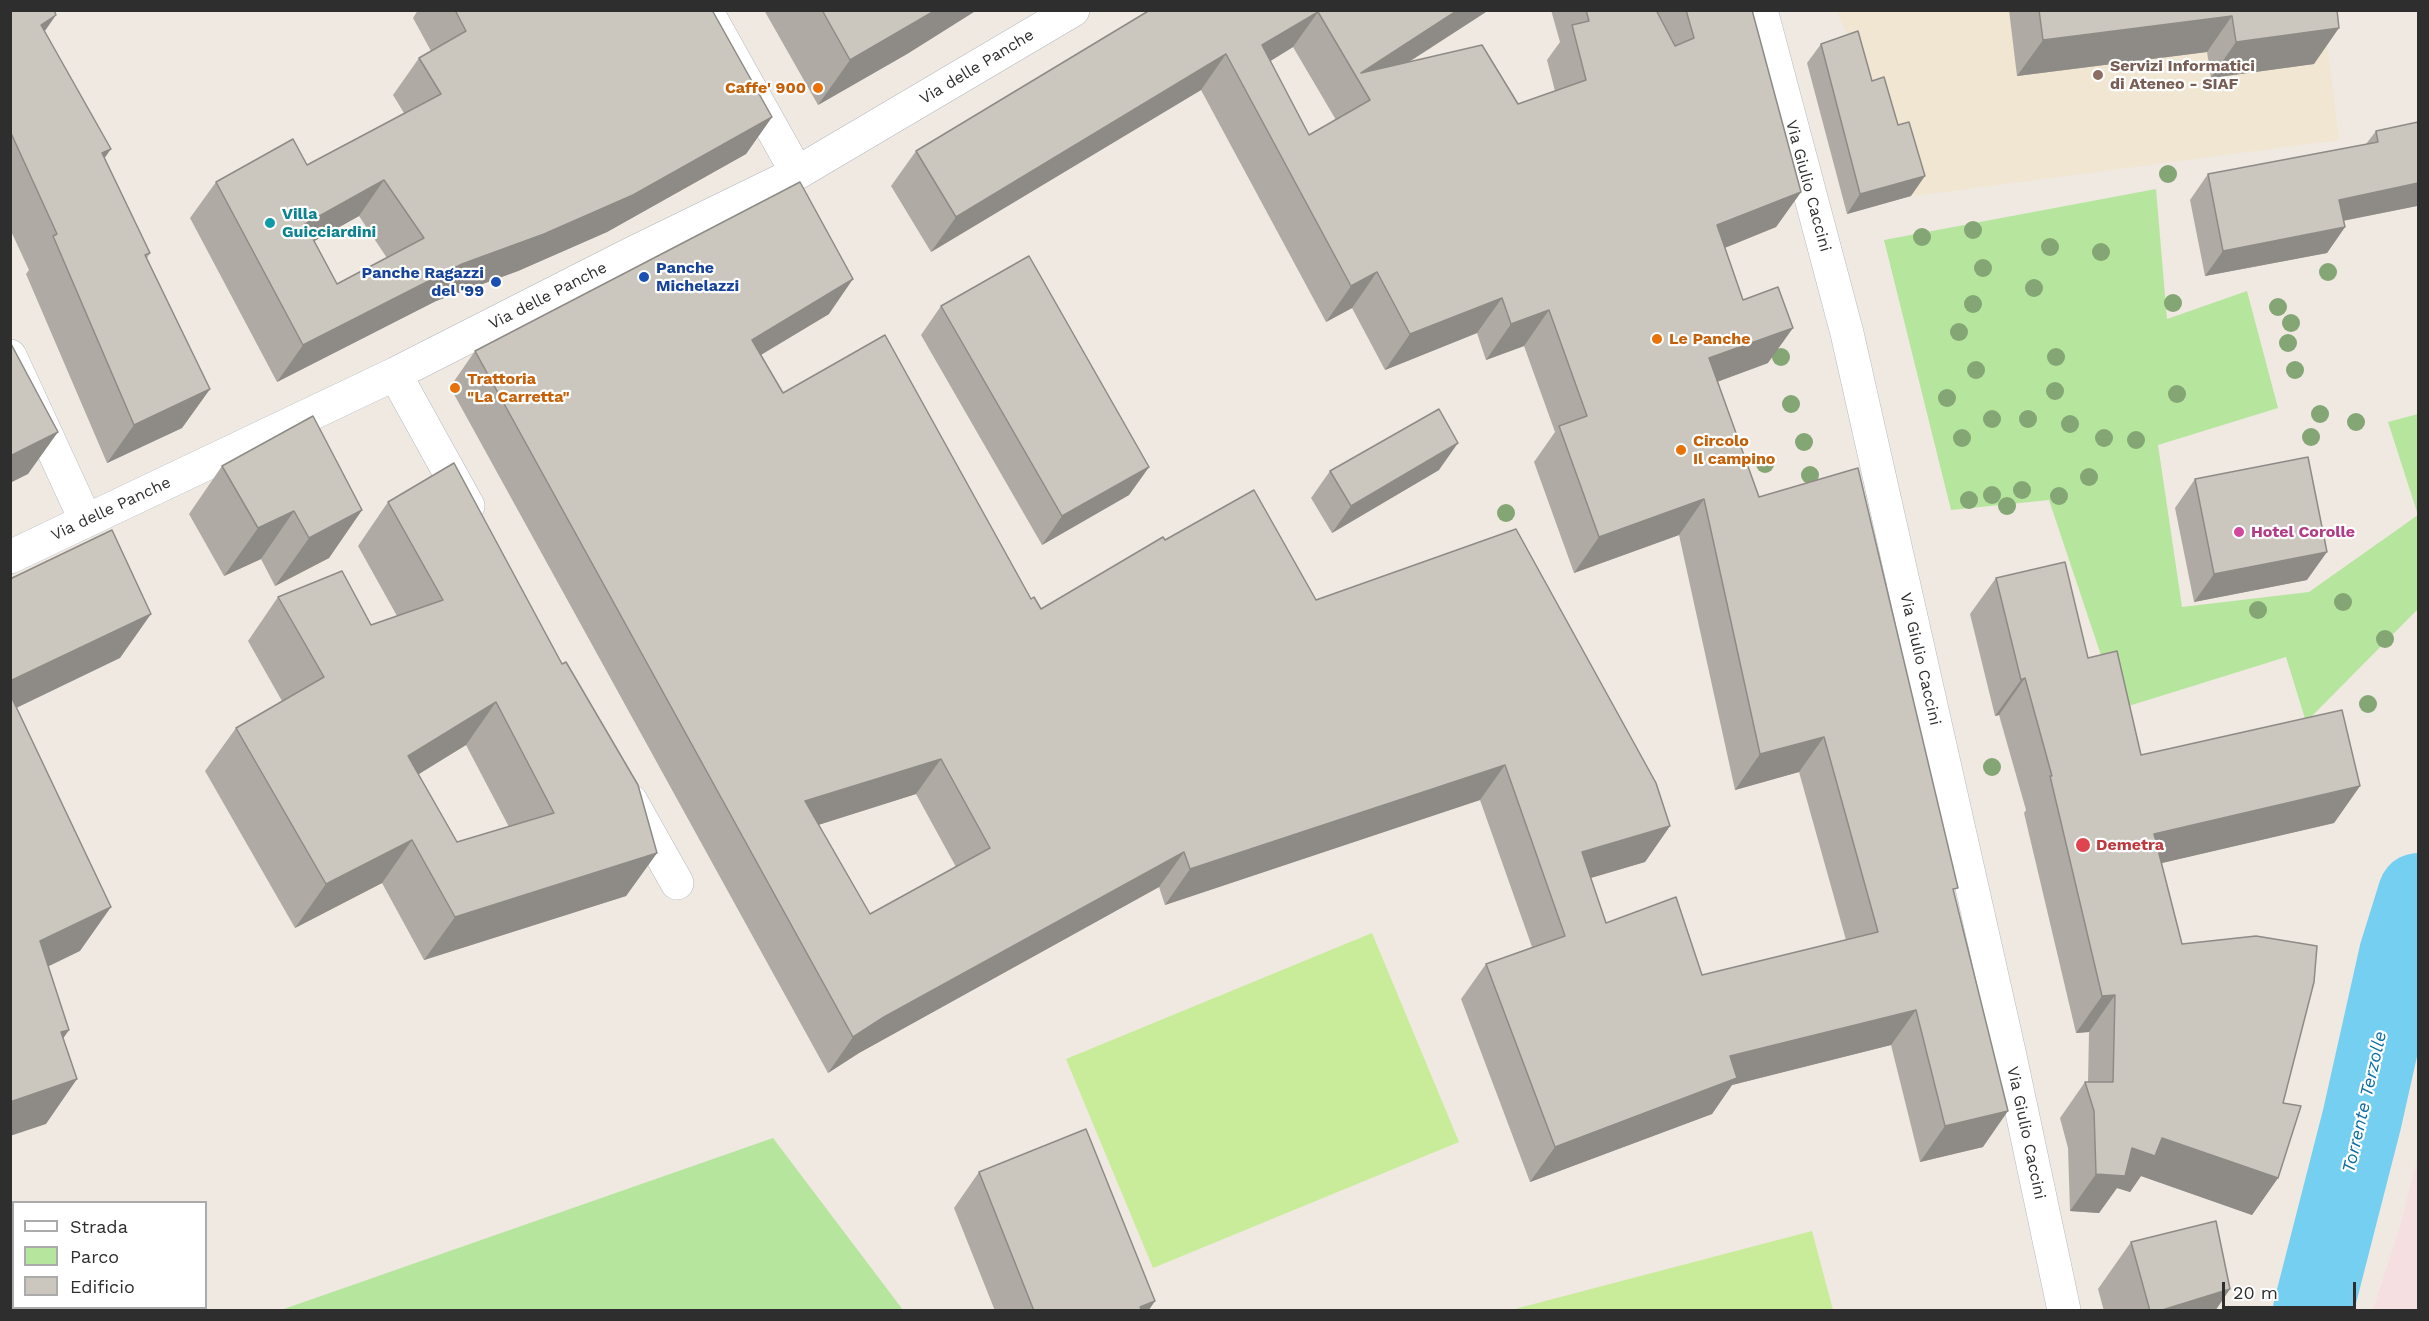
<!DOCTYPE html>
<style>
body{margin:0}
#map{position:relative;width:2429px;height:1321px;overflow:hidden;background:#efe9e1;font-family:"Work Sans",sans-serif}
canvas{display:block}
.frame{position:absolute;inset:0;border:12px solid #2e2e2e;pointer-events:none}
.legend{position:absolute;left:12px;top:1201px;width:195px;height:108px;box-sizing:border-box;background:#fff;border:2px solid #ababab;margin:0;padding:8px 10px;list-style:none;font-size:18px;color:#2e2e2e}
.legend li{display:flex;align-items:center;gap:12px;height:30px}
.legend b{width:30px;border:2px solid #ababab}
.scale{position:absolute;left:2222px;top:1282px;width:134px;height:27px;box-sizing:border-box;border:3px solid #2e2e2e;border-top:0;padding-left:8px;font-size:18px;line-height:21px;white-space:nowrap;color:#2e2e2e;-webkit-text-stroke:4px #fff;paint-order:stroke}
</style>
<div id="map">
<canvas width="2429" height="1321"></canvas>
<div class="frame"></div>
<ul class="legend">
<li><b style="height:8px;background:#fff"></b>Strada</li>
<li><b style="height:16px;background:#b6e59e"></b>Parco</li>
<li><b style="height:16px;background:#cbc7bf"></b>Edificio</li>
</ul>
<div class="scale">20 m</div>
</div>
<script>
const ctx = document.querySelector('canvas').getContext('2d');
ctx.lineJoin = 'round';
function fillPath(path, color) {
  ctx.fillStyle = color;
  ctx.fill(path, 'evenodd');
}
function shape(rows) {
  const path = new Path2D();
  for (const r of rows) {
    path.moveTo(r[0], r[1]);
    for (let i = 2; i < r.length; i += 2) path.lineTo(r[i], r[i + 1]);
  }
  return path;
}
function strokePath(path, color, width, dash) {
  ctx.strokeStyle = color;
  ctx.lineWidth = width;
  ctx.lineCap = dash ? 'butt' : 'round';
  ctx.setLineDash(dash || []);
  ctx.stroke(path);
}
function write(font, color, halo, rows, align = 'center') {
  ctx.font = font + ' "Work Sans",sans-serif';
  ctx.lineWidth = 4.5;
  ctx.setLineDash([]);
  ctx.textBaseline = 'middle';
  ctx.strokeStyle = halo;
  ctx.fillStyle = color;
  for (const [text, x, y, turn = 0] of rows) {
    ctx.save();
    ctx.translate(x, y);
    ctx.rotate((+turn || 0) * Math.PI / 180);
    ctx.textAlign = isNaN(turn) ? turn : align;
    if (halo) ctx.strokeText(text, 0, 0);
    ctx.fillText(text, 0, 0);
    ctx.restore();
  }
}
fillPath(shape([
 [1837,11,2323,11,2339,140,1914,196]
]), '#f0e6d1');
fillPath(shape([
 [2418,1156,2418,1310,2373,1310,2401,1223]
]), '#f5dfe0');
fillPath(shape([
 [2156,189,2167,319,2247,291,2278,408,2158,445,2182,607,2309,592,2418,515,2388,422,2418,414,2418,609,2306,722,2286,657,2119,709,2049,500,1951,510,1884,240],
 [773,1138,903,1310,281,1310]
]), '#b6e59e');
fillPath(shape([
 [1372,933,1459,1142,1153,1268,1066,1059],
 [1812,1231,1833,1310,1511,1310]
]), '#c9ec9a');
strokePath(shape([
 [2313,1310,2362,1119,2399,954,2418,893]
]), '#75cff0', 80);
const minor = shape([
 [706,10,797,173],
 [1761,10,1847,333,2010,1056,2064,1310],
 [10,356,86,521],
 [395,374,468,506],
 [10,557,395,374,631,254,797,173,1073,10],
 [631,801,677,883]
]);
strokePath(minor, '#b4b7c1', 34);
strokePath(minor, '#fff', 33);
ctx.fillStyle = '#84a574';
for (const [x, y] of [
 [2168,174],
 [1973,230],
 [1922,237],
 [2050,247],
 [2101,252],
 [1983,268],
 [2328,272],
 [2034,288],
 [2173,303],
 [1973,304],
 [2278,307],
 [2291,323],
 [1959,332],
 [2288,343],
 [1781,357],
 [2056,357],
 [1976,370],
 [2295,370],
 [2055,391],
 [2177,394],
 [1947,398],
 [1791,404],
 [2320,414],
 [1992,419],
 [2028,419],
 [2356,422],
 [2070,424],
 [2311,437],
 [1962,438],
 [2104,438],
 [2136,440],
 [1804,442],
 [1765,464],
 [1810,475],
 [2089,477],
 [2022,490],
 [1992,495],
 [2059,496],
 [1969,500],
 [2007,506],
 [1506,513],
 [2343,602],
 [2258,610],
 [2385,639],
 [2368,704],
 [1992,767]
]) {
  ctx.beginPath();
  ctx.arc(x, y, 9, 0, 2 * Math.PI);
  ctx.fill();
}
fillPath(shape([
 [10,10,44,31,150,253,147,258,210,389,182,428,107,463,26,274,29,270,10,229],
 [418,10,712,10,772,117,746,154,607,232,518,271,436,301,277,382,190,218,216,182,307,165,404,113,393,95,419,58,431,51,413,18],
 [359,216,387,258,337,284,314,241],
 [764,10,977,10,907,54,818,105],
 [1150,10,1489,10,1409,62,1518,104,1555,91,1547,60,1560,42,1551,10,1752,10,1801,192,1776,227,1725,248,1743,300,1768,363,1717,382,1759,497,1954,894,1983,1147,1920,1162,1891,1045,1732,1085,1712,1114,1530,1182,1461,999,1486,964,1532,947,1480,800,1165,905,1159,887,859,1053,828,1073,450,387,475,351,829,314,761,355,783,393,1031,599,1041,609,1165,540,1316,600,1670,826,1645,862,1590,878,1606,923,1702,975,1846,940,1799,772,1735,790,1679,535,1574,573,1534,462,1555,432,1524,346,1486,360,1477,333,1385,370,1352,308,1326,322,1201,90,931,252,891,186,916,151],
 [1293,47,1336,120,1309,135,1270,61],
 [916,794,956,867,870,914,818,825],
 [2009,10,2337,10,2314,64,2211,78,2207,52,2017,76],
 [1821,44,1872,81,1911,196,1847,214,1807,63],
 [2376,131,2417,206,2343,221,2345,227,2327,253,2205,276,2190,200,2208,174,2366,144],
 [941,306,1149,467,1129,495,1042,545,921,335],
 [222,466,362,510,329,558,275,586,261,559,224,576,189,514],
 [1439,470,1332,533,1311,498,1330,471],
 [2195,479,2307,580,2194,602,2175,508],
 [388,502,657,853,626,896,424,960,382,883,295,928,205,771,236,728,282,701,248,641,278,597,371,625,397,616,358,546],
 [466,745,509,827,457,842,418,774],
 [1996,578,2088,658,2141,755,2360,786,2334,823,2161,863,2182,944,2283,1103,2278,1178,2252,1215,2141,1176,2130,1192,2117,1188,2099,1213,2070,1211,2068,1148,2060,1118,2085,1082,2088,1082,2089,1032,2076,1033,2024,813,2026,810,1999,715,1995,716,1970,614],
 [979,1172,1155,1301,1148,1311,995,1311,954,1208],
 [2131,1242,2230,1289,2215,1311,2104,1311,2098,1289]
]), '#afaba4');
fillPath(shape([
 [936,10,977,10,907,54,818,105,850,60],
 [1458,10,1489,10,1365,90,1361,73],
 [1318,12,1293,47,1240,80,1262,45],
 [56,15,29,54,41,25],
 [2232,16,2207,52,2017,76,2043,40],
 [2339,28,2314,64,2211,78,2236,42],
 [1226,54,1201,90,931,252,956,217],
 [772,117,746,154,607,232,518,271,436,301,277,382,303,345,462,264],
 [111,149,84,187,102,153],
 [1925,176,1911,196,1847,214,1860,194],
 [384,180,359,216,279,261,305,224],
 [2418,183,2418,204,2417,206,2321,225,2339,200],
 [1801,192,1776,227,1692,261,1717,225],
 [2345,227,2327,253,2205,276,2223,251],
 [1377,272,1352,308,1326,322,1351,286],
 [853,279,829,314,727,375,752,340],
 [1502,298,1477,333,1385,370,1410,334],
 [1549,310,1524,346,1486,360,1511,324],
 [1793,328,1768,363,1684,394,1709,358],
 [210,389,182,428,107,463,134,425],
 [58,432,28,474,10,483,10,456],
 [1458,443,1439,470,1332,533,1351,506],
 [1149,467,1129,495,1042,545,1062,516],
 [1704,499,1679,535,1574,573,1599,537],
 [362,510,329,558,275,586,309,538],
 [294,511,261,559,224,576,258,528],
 [2327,552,2307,580,2194,602,2214,574],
 [151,614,120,658,10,711,10,681],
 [2025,678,1999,715,1995,716,2021,680],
 [496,702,466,745,377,800,408,756],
 [1824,737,1799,772,1735,790,1760,754],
 [941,759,916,794,780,837,805,801],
 [1505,765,1480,800,1165,905,1190,869],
 [2360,786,2334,823,2128,871,2154,834],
 [1670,826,1645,862,1557,888,1582,852],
 [412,840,382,883,295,928,326,884],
 [1184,852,1159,887,859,1053,828,1073,853,1037,884,1017],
 [657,853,626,896,424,960,455,917],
 [111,907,80,951,10,985,40,941],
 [2115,995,2089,1032,2076,1033,2102,996],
 [1916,1010,1891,1045,1732,1085,1712,1114,1530,1182,1555,1147,1730,1056],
 [69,1030,38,1075,61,1032],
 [77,1079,46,1124,10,1136,10,1102],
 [2008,1111,1983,1147,1920,1162,1945,1126],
 [2162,1138,2278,1178,2252,1215,2141,1176,2130,1192,2117,1188,2099,1213,2070,1211,2096,1174,2132,1148],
 [2230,1289,2215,1311,2159,1311],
 [1155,1301,1148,1311,1138,1311,1140,1307]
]), '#8e8b86');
const building = shape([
 [10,10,54,10,56,15,41,25,111,149,102,153,150,253,145,255,210,389,134,425,53,236,57,234,10,131,10,10],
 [455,10,712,10,772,117,633,195,544,234,462,264,303,345,216,182,293,139,307,165,441,94,419,58,466,31,455,10],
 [384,180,424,238,337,284,305,224,384,180],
 [822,10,936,10,850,60,822,10],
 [1150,10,1458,10,1361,73,1482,45,1518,104,1586,80,1572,25,1589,21,1586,10,1656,10,1675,46,1694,38,1686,10,1752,10,1801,192,1717,225,1743,300,1778,287,1793,328,1709,358,1759,497,1858,468,1958,888,1953,889,2008,1111,1945,1126,1916,1010,1730,1056,1737,1078,1555,1147,1486,964,1565,936,1505,765,1190,869,1184,852,884,1017,853,1037,475,351,800,182,853,279,752,340,783,393,885,335,1031,599,1034,597,1041,609,1163,537,1165,540,1254,490,1316,600,1516,529,1656,783,1670,826,1582,852,1606,923,1676,897,1702,975,1878,932,1824,737,1760,754,1704,499,1599,537,1559,426,1587,416,1549,310,1511,324,1502,298,1410,334,1377,272,1351,286,1226,54,956,217,916,151,1150,10],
 [1318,12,1370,100,1309,135,1262,45,1318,12],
 [941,759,990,848,870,914,805,801,941,759],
 [2039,10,2337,10,2339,28,2236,42,2232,16,2043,40,2039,10],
 [1858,31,1872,81,1884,77,1898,125,1909,122,1925,176,1860,194,1821,44,1858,31],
 [2418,122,2418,183,2339,200,2345,227,2223,251,2208,174,2378,142,2376,131,2418,122],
 [1029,256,1149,467,1062,516,941,306,1029,256],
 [10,342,58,432,10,456,10,342],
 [1439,409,1458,443,1351,506,1330,471,1439,409],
 [313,416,362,510,309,538,294,511,258,528,222,466,313,416],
 [2308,457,2327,552,2214,574,2195,479,2308,457],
 [454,463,562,664,566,662,638,785,657,853,455,917,412,840,326,884,236,728,324,677,278,597,342,571,371,625,443,600,388,502,454,463],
 [496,702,554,813,457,842,408,756,496,702],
 [112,530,151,614,10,681,10,579,112,530],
 [2065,562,2088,658,2117,651,2141,755,2342,710,2360,786,2154,834,2182,944,2256,936,2317,946,2314,982,2283,1103,2301,1106,2278,1178,2162,1138,2155,1156,2132,1148,2125,1176,2096,1174,2094,1111,2085,1082,2113,1082,2115,995,2102,996,2050,776,2052,776,2025,678,2021,680,1996,578,2065,562],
 [10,694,111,907,40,941,69,1030,61,1032,77,1079,10,1102,10,694],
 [1086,1129,1155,1301,1140,1307,1142,1311,1034,1311,979,1172,1086,1129],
 [2216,1221,2230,1289,2159,1311,2150,1311,2131,1242,2216,1221]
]);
fillPath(building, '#cbc7bf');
strokePath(building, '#8e8b86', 1.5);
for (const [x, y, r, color] of [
 [2098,75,6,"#8d6e63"],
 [818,88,6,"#e8710a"],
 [270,223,6,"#0f9aa8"],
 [644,277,6,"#1a4fb4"],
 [496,282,6,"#1a4fb4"],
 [1657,339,6,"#e8710a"],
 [455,388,6,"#e8710a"],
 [1681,450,6,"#e8710a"],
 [2239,532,6,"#d1479c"],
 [2083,845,8,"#e0444e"]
]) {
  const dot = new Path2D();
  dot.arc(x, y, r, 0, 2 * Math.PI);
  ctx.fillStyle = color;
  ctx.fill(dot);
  strokePath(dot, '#fff', 2);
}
write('bold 16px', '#785e54', '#fff', [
 ["Servizi Informatici",2110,66],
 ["di Ateneo - SIAF",2110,84]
], 'left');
write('16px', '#2e2e2e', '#fff', [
 ["Via delle Panche",977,67,-31],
 ["Via Giulio Caccini",1808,186,75],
 ["Via delle Panche",548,296,-27],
 ["Via delle Panche",111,509,-25],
 ["Via Giulio Caccini",1920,659,77],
 ["Via Giulio Caccini",2026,1133,78]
]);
write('bold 16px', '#c56008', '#fff', [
 ["Caffe' 900",806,88,"right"],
 ["Le Panche",1669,339],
 ["Trattoria",467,379],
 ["\"La Carretta\"",467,397],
 ["Circolo",1693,441],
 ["Il campino",1693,459]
], 'left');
write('bold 16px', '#0d838f', '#fff', [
 ["Villa",282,214],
 ["Guicciardini",282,232]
], 'left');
write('bold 16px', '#164399', '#fff', [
 ["Panche",656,268],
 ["Michelazzi",656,286],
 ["Panche Ragazzi",484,273,"right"],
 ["del '99",484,291,"right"]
], 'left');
write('bold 16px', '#b23c85', '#fff', [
 ["Hotel Corolle",2251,532]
], 'left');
write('bold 16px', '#be3a42', '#fff', [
 ["Demetra",2096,845]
], 'left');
write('italic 18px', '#0d6fa3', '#fff', [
 ["Torrente Terzolle",2365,1102,-77]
]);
</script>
